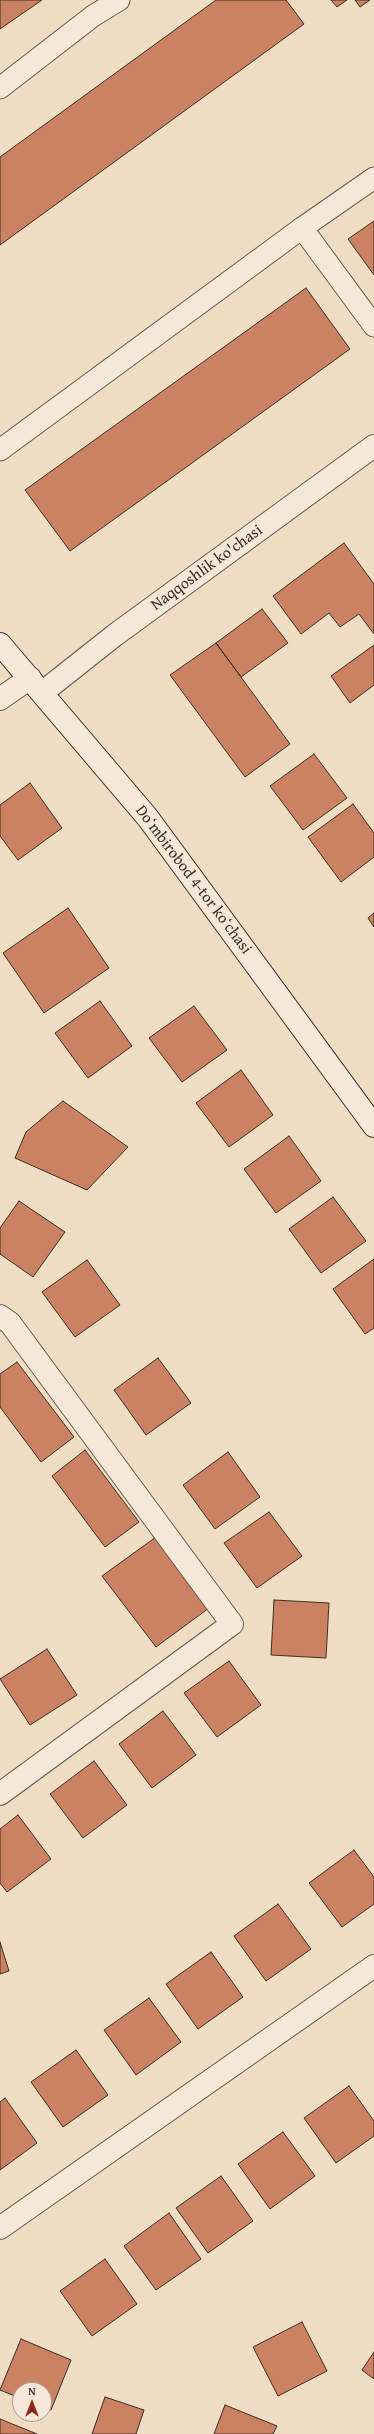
<!DOCTYPE html>
<meta charset="utf-8">
<style>
body{margin:0}
#map{position:relative;width:374px;height:2434px;overflow:hidden;background:#eeddc3;font-family:"Gentium Book Plus",serif}
canvas{display:block}
.north{position:absolute;left:12px;top:2382px;width:40px;height:40px;box-sizing:border-box;background:#f4e9d8;border:1px solid #aa9f90;border-radius:50%;rotate:0deg;font-size:11px;font-weight:700;line-height:16px;text-align:center;color:#3b2f25}
.north::after{content:'';display:block;margin:auto;width:14px;height:18px;background:#8f2418;clip-path:polygon(50% 0,100% 100%,50% 72%,0 100%)}
</style>
<div id="map">
<canvas width="374" height="2434"></canvas>
<div class="north">N</div>
</div>
<script>
const ctx = document.querySelector('canvas').getContext('2d');
ctx.lineJoin = 'round';
function fillPath(path, color) {
  ctx.fillStyle = color;
  ctx.fill(path, 'evenodd');
}
function shape(rows) {
  const path = new Path2D();
  for (const r of rows) {
    path.moveTo(r[0], r[1]);
    for (let i = 2; i < r.length; i += 2) path.lineTo(r[i], r[i + 1]);
  }
  return path;
}
function strokePath(path, color, width, dash) {
  ctx.strokeStyle = color;
  ctx.lineWidth = width;
  ctx.lineCap = dash ? 'butt' : 'round';
  ctx.setLineDash(dash || []);
  ctx.stroke(path);
}
function write(font, color, halo, rows, align = 'center') {
  ctx.font = font + ' "Gentium Book Plus",serif';
  ctx.lineWidth = 3.5;
  ctx.setLineDash([]);
  ctx.textBaseline = 'middle';
  ctx.strokeStyle = halo;
  ctx.fillStyle = color;
  for (const [text, x, y, turn = 0] of rows) {
    ctx.save();
    ctx.translate(x, y);
    ctx.rotate((+turn || 0) * Math.PI / 180);
    ctx.textAlign = isNaN(turn) ? turn : align;
    if (halo) ctx.strokeText(text, 0, 0);
    ctx.fillText(text, 0, 0);
    ctx.restore();
  }
}
const building = shape([
 [0,0,42,0,0,29,0,0],
 [216,0,286,0,304,24,0,245,0,157,216,0],
 [331,0,347,0,337,7,331,0],
 [355,0,370,0,360,7,355,0],
 [374,221,374,275,348,239,374,221],
 [306,288,350,349,70,551,25,490,306,288],
 [344,543,374,584,374,634,359,614,340,627,329,613,301,634,273,596,344,543],
 [262,609,288,643,241,677,216,643,262,609],
 [216,643,290,744,245,777,170,675,216,643],
 [374,645,374,685,350,703,331,676,374,645],
 [314,754,347,798,303,830,270,786,314,754],
 [30,783,62,828,18,860,0,836,0,805,30,783],
 [353,804,374,833,374,857,341,882,308,837,353,804],
 [68,908,109,968,44,1013,3,953,68,908],
 [374,913,374,927,368,918,374,913],
 [100,1001,132,1046,88,1078,55,1033,100,1001],
 [194,1006,227,1050,182,1082,149,1038,194,1006],
 [241,1070,273,1115,229,1147,196,1103,241,1070],
 [63,1101,128,1147,87,1190,15,1158,26,1132,63,1101],
 [289,1136,321,1181,276,1213,244,1169,289,1136],
 [333,1197,366,1241,321,1273,289,1229,333,1197],
 [19,1201,65,1232,33,1277,0,1254,0,1228,19,1201],
 [374,1259,374,1328,365,1334,333,1289,374,1259],
 [87,1260,120,1305,75,1337,42,1292,87,1260],
 [158,1358,191,1403,146,1435,114,1390,158,1358],
 [17,1362,74,1437,41,1462,0,1407,0,1374,17,1362],
 [85,1450,139,1522,105,1547,52,1476,85,1450],
 [228,1452,260,1497,215,1529,183,1485,228,1452],
 [269,1512,302,1556,257,1588,224,1543,269,1512],
 [156,1537,209,1608,156,1647,102,1576,156,1537],
 [274,1600,329,1603,326,1658,271,1655,274,1600],
 [47,1649,77,1695,30,1725,0,1679,47,1649],
 [229,1661,261,1705,217,1737,184,1693,229,1661],
 [163,1711,196,1755,152,1788,119,1744,163,1711],
 [94,1761,127,1805,83,1838,50,1794,94,1761],
 [18,1815,51,1859,7,1892,0,1883,0,1829,18,1815],
 [354,1850,374,1877,374,1904,342,1927,309,1883,354,1850],
 [278,1904,311,1949,266,1981,234,1936,278,1904],
 [0,1942,9,1971,0,1974,0,1942],
 [211,1952,243,1997,198,2029,166,1984,211,1952],
 [149,1998,181,2042,136,2075,104,2030,149,1998],
 [76,2050,108,2095,63,2127,31,2082,76,2050],
 [349,2086,374,2121,374,2136,336,2163,304,2118,349,2086],
 [5,2098,37,2143,0,2170,0,2102,5,2098],
 [283,2132,315,2176,270,2209,238,2164,283,2132],
 [221,2176,253,2221,208,2253,176,2208,221,2176],
 [169,2213,201,2259,156,2290,124,2246,169,2213],
 [105,2259,137,2304,92,2336,60,2291,105,2259],
 [302,2322,327,2371,278,2396,253,2347,302,2322],
 [21,2339,71,2360,51,2410,44,2408,44,2390,20,2390,20,2398,0,2390,21,2339],
 [374,2352,374,2379,362,2370,374,2352],
 [105,2397,144,2410,136,2434,92,2434,105,2397],
 [225,2405,277,2426,273,2434,214,2434,225,2405],
 [0,2419,37,2434,0,2434,0,2419]
]);
fillPath(building, '#cb8262');
strokePath(building, '#3b2f25', 1);
const lane = shape([
 [0,88,93,16,119,0],
 [302,228,374,178],
 [0,450,302,228,374,326]
]);
const street = shape([
 [43,692,115,635,374,446],
 [0,699,30,678],
 [0,1316,10,1323,232,1624,0,1794],
 [0,2228,374,1966]
]);
const secondary = shape([
 [0,644,148,818,374,1126]
]);
strokePath(lane, '#685a4c', 23);
strokePath(street, '#685a4c', 24);
strokePath(secondary, '#3b2f25', 24);
strokePath(lane, '#f4e9d8', 21);
strokePath(street, '#f4e9d8', 22);
strokePath(secondary, '#f4e9d8', 22);
write('16px', '#3b2f25', '#f4e9d8', [
 ["Naqqoshlik ko'chasi",207,568,-36],
 ["Doʻmbirobod 4-tor koʻchasi",193,880,53]
]);
</script>
